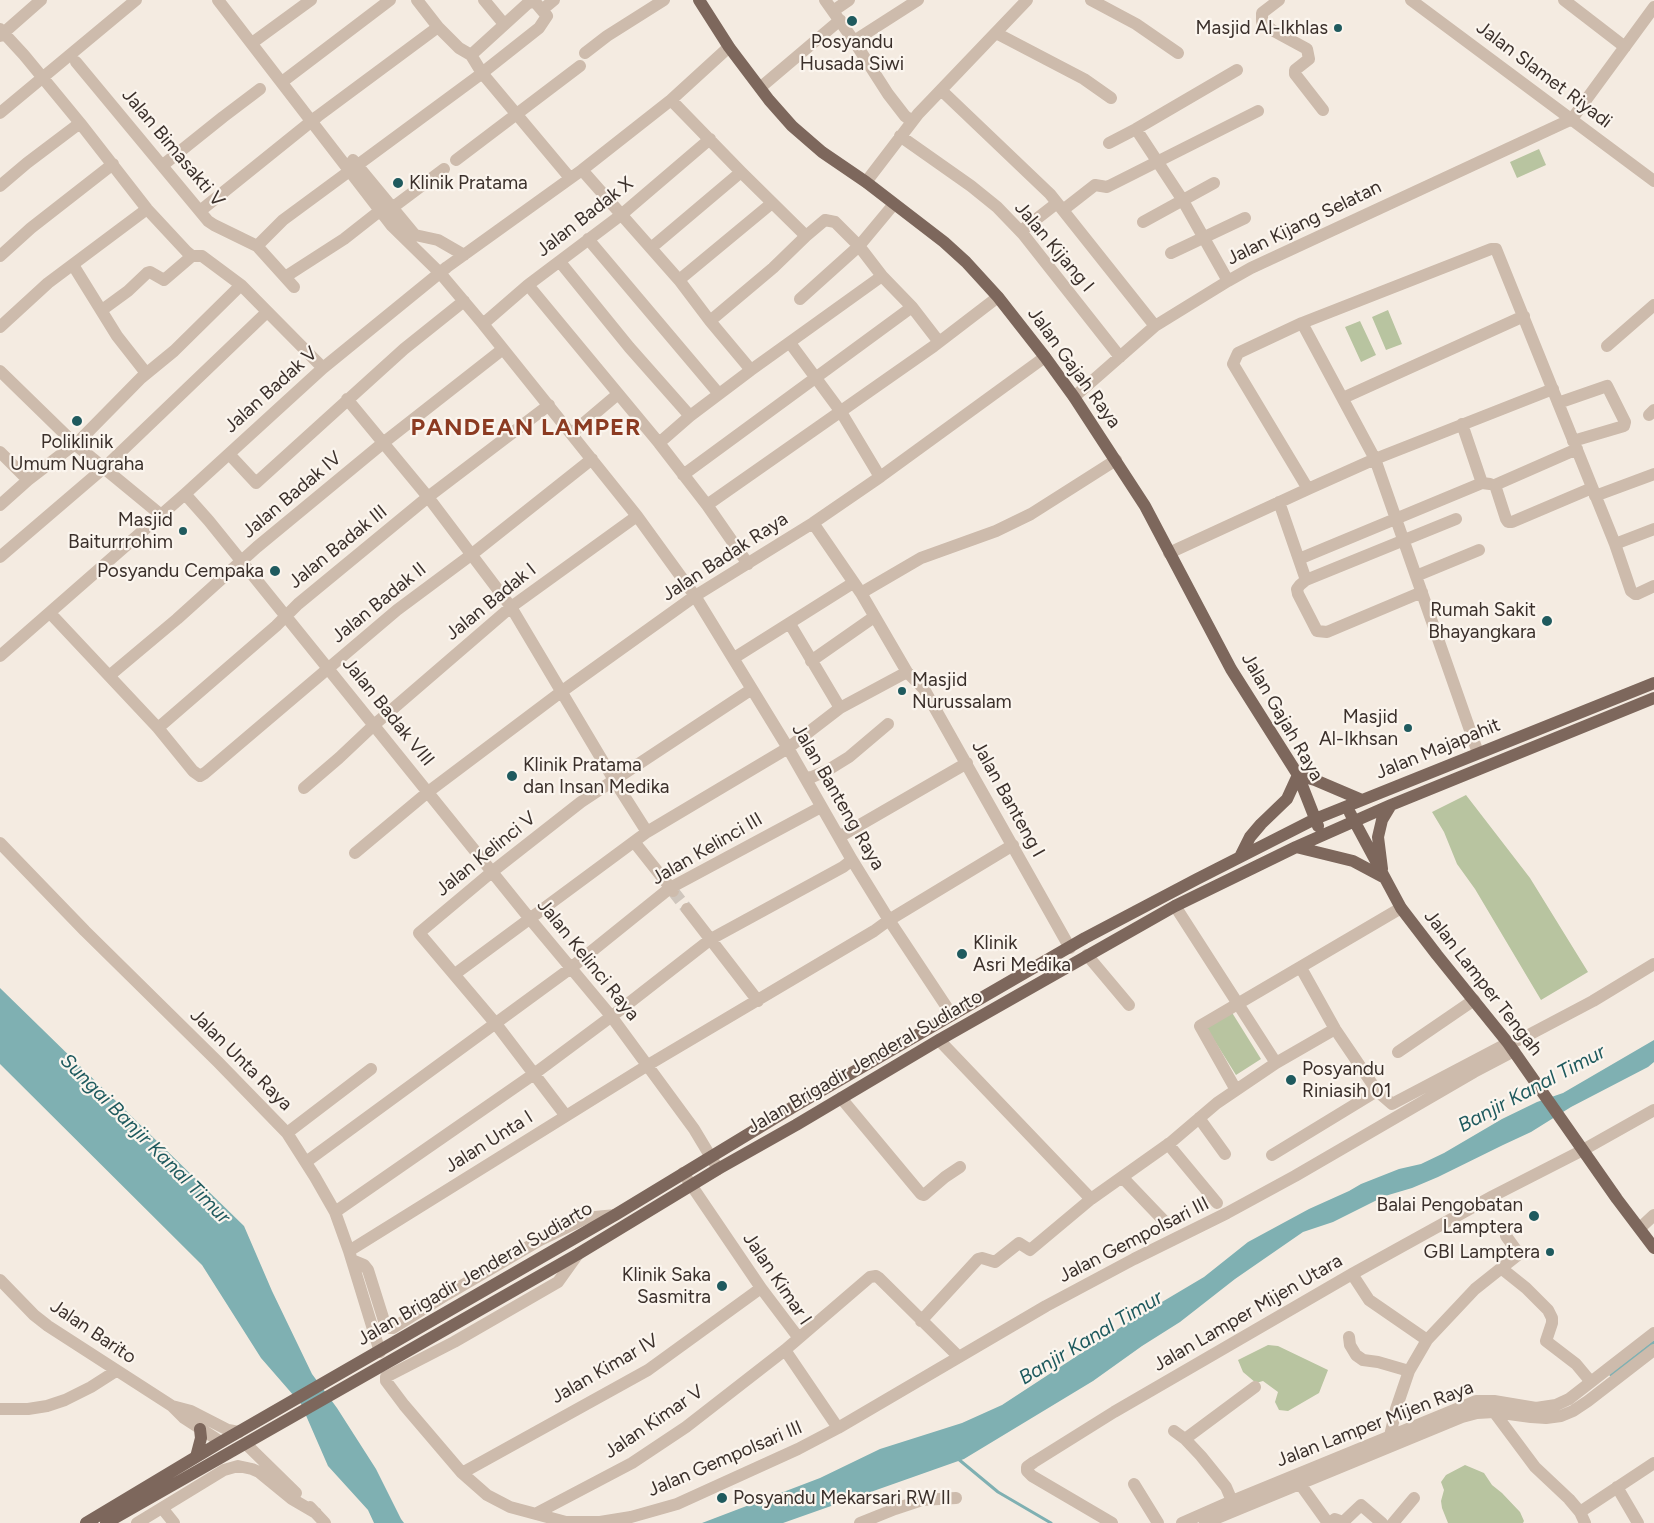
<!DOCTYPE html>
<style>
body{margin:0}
canvas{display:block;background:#f4ebe1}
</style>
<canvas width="1654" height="1523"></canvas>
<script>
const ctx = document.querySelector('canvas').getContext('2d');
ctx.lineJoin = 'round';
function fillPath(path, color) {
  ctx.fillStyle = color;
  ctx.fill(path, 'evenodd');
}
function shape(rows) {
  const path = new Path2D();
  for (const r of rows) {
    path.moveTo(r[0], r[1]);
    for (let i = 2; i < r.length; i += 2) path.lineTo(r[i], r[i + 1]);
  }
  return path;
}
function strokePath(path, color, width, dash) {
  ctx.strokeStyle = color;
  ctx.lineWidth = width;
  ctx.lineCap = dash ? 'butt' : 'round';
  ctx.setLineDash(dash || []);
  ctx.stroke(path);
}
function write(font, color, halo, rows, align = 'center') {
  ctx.font = font + ' Figtree,sans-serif';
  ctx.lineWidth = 4.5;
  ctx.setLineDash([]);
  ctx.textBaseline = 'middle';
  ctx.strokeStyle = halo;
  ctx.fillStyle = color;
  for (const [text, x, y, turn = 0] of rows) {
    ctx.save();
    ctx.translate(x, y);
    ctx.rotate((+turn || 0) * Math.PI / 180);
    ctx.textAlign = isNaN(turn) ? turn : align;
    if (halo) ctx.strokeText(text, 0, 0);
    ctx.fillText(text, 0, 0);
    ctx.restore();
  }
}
fillPath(shape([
 [1539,149,1546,165,1517,178,1510,162],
 [1388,310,1402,344,1386,350,1372,317],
 [1360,321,1376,355,1361,362,1345,327],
 [1466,795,1530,878,1588,972,1541,1000,1475,889,1457,864,1444,832,1432,812],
 [1231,1011,1261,1059,1236,1075,1206,1027],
 [1268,1345,1278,1346,1328,1370,1319,1393,1288,1411,1279,1410,1275,1402,1278,1392,1263,1381,1256,1383,1243,1372,1238,1360],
 [1465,1465,1484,1473,1492,1485,1502,1493,1520,1512,1524,1521,1523,1523,1448,1523,1442,1508,1441,1501,1444,1490,1441,1482,1446,1475]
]), '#b8c4a0');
fillPath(shape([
 [0,988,244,1226,272,1291,312,1374,337,1408,376,1469,401,1519,404,1523,374,1523,368,1510,328,1466,301,1404,261,1358,202,1265,0,1064],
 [1654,1040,1654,1062,1648,1067,1571,1107,1531,1132,1503,1145,1438,1177,1412,1188,1385,1196,1333,1222,1303,1232,1235,1279,1180,1322,1142,1346,1093,1381,964,1459,783,1523,702,1523,820,1478,880,1449,962,1423,1002,1405,1135,1318,1204,1277,1248,1242,1309,1209,1349,1191,1361,1184,1399,1169,1421,1164,1444,1153,1502,1119,1537,1102,1563,1093]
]), '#7fb0b2');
strokePath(shape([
 [1611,1375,1654,1342],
 [957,1458,998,1492,1051,1523]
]), '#7fb0b2', 3);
strokePath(shape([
 [673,891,687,909]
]), '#cfc6bd', 12, [12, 6]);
strokePath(shape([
 [218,0,392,226,440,273,483,324,637,516,695,596,788,748,852,860,889,920,952,1015],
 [417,0,438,27,459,48,471,55,482,73,570,178],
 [484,0,504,24],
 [825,0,854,41,888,94,905,116,912,121],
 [1091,0,1136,24,1178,53],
 [1279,0,1262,13,1262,22,1272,30,1307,49,1309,59,1295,70,1295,74,1323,110],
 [1411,0,1654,181],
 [1564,0,1625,47],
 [542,10,554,0],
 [833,11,849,0],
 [0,29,24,55,80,123,147,209,187,252,192,256,202,256,241,285,323,368],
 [996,33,1084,79,1111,98],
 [0,36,41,0],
 [854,41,918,0],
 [252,43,311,0],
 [585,53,607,36,664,0],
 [76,62,208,221,214,225,257,246,294,287],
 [282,82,390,0],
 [761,87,840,20],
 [941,90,1050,194,1155,326],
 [671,100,741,172,806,236,825,220,835,222,859,246,882,276,912,307,939,342],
 [0,113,136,0],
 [900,136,971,186,997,207,1023,234,1120,357],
 [1109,143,1136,129],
 [353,160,415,235,438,240,464,255],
 [456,160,580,66],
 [163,165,223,117,260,89],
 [582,170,679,280,710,321,751,370],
 [866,182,918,114,1027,0],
 [0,186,27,163,80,123],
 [392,208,444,169],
 [1063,210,1095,185,1107,187,1258,111],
 [200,211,318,116,438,27],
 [1143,222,1214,183],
 [1021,231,1057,203],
 [588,239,719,394],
 [257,246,283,220,477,77,539,28,547,16,536,3,531,2,527,4,471,55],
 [651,248,741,172],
 [1171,253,1245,218],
 [0,256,31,228,113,164],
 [560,262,629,347,690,416],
 [73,265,117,336,146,373],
 [285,277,344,239,386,206],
 [679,280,772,203],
 [1228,281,1182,199,1136,129,1237,70],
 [528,285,659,443,707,505,748,564],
 [800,299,859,246,894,204],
 [102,310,128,291,147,273,150,272,164,280,192,256],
 [710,321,773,268,806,236],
 [1302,323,1375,459,1478,753],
 [483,324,528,285,621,215,710,139],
 [0,327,48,283,147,209],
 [790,343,841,412,880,477],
 [1607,346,1654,305],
 [0,371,76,445,161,515],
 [1074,397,1155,326,1228,281,1251,268,1572,119,1654,7],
 [1343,398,1524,316],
 [347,399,428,497,511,607,614,780,647,832],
 [1558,403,1607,386,1625,422,1624,426,1573,441],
 [1649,415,1654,410],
 [1462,424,1482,483,1490,484],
 [572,433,618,394],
 [659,443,690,416,751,370,882,276],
 [1577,449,1495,485,1506,519,1508,522,1512,522,1592,488],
 [0,452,28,480],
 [229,454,256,483,404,349,464,301],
 [683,475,912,307],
 [1308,489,1375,459,1553,389],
 [185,494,209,521,530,919,611,1016,694,1129,718,1169],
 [1595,496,1654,474],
 [1279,502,1306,580,1300,585,1297,589,1298,594,1317,631,1327,632,1422,592],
 [0,505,28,480,80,440,141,378,174,351,241,285],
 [707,505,934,346,998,297],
 [813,523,861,593,907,672,924,689,1070,948],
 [1615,544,1654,529],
 [1169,553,1308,489,1233,364,1238,353,1302,323,1491,249,1496,249,1615,544,1631,591,1635,594,1637,594,1654,586],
 [0,557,105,467,267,312],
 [1299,559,1482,483],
 [1416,576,1479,550],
 [1306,580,1456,519],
 [861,593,921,558,996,531,1031,514,1116,460],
 [50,613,158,728,193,771,200,776,205,773,397,610,471,555,592,459],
 [790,624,840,708],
 [0,656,185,494,323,368,447,267,582,170,671,100,729,47],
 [734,658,853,583],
 [811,661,874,617],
 [109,676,177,619,257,547,383,443,503,349],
 [158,728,276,626,298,604,428,497,549,405],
 [805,778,812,777,828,770,849,757,888,724],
 [304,788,339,758,374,725,511,607,637,516],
 [839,837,967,763],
 [0,843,85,931,218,1062,287,1133,315,1177,335,1212,349,1251,380,1352],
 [635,843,673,891],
 [355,853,428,792,561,692,695,596,813,523,880,477,1045,357],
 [1175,906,1276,1063],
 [687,909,758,1001],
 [1087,955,1129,1005],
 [1301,968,1335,1029,1377,1091,1392,1104,1508,1043,1521,1039,1593,1001,1654,964],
 [455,974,647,832,788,748,840,708,907,672],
 [939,1040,1091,1199],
 [1398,1052,1474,1000],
 [1236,1090,1200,1026,1401,908],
 [841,1098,921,1194,924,1195,945,1177,960,1167],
 [566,1116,496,1024,419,933,493,871,581,802,752,689],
 [1199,1118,1225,1154],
 [287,1133,371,1069],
 [1168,1144,1217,1203],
 [1272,1155,1377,1091],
 [306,1162,567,971,670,888,821,807],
 [683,1173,761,1288,798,1337],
 [1122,1177,1166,1223],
 [335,1212,534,1074,620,1010,711,939,843,867,852,860],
 [1640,1228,1654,1215],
 [349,1251,648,1065,874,931,889,920,1013,845],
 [578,1254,558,1282,454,1342,386,1377,386,1381,404,1405,462,1473,487,1495,510,1507,566,1522,600,1522,631,1517,677,1504,798,1449,838,1428,1046,1306,1134,1259,1227,1213,1295,1176,1474,1072,1514,1051],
 [352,1260,364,1265,368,1270,385,1324,388,1328,393,1328,446,1295,540,1240,586,1218,615,1215],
 [1501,1268,1526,1288,1548,1310,1552,1318,1552,1323,1546,1341,1576,1364,1591,1382],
 [1352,1274,1369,1300,1427,1340],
 [0,1280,34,1315,48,1326,172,1406,184,1418,221,1442],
 [921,1321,978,1259,982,1258,995,1262,1019,1243,1030,1250,1091,1199,1170,1143,1217,1103,1276,1063,1335,1029],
 [1349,1337,1350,1345,1356,1355,1363,1360,1378,1362,1409,1371],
 [785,1350,838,1428],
 [172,1406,191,1411,228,1430,239,1432],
 [0,1409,28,1409,47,1406,65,1400,91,1387,116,1371],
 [1494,1409,1494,1412,1535,1467,1569,1499,1580,1512,1585,1523],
 [1174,1431,1185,1439,1201,1456,1226,1487,1232,1501],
 [1390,1436,1396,1409,1409,1371,1427,1340,1475,1289,1519,1254,1506,1236],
 [1185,1439,1255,1387],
 [246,1444,296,1493],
 [462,1473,648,1370,761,1288],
 [1134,1484,1158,1523],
 [1300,1484,1328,1523],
 [1617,1487,1638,1523],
 [310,1507,325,1523],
 [162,1508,174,1523],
 [1580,1512,1654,1463],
 [537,1513,632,1463,686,1427,785,1350,870,1277,876,1276,879,1278,959,1357],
 [137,1523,224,1470,238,1466,252,1469,259,1472,292,1499,316,1513],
 [860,1523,895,1509,922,1500,956,1498],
 [1112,1523,1032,1476,1027,1471,1027,1467,1034,1462,1114,1412,1352,1274,1493,1196,1583,1150,1654,1110],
 [1182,1523,1232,1501,1476,1401,1494,1401,1536,1408,1556,1405,1569,1399,1654,1333],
 [1205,1523,1462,1417,1477,1413,1494,1412,1531,1417,1546,1418,1561,1416,1573,1411,1588,1401,1654,1350],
 [1330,1523,1335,1519,1343,1522,1361,1505,1382,1523],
 [1393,1523,1414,1498]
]), '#cdbbac', 12);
strokePath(shape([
 [699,0,729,47,769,100,792,126,822,152,866,182,944,242,966,262,998,297,1045,357,1074,397,1145,506,1231,669,1298,775,1318,826],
 [1350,813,1401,908,1437,955,1508,1043,1617,1199,1654,1248],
 [1296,847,1353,861,1383,877],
 [1240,857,1250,837,1261,824,1287,799,1298,775,1315,780,1362,800],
 [1382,869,1378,837,1382,820,1391,805],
 [196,1457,201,1438,200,1429],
 [86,1523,221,1442,615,1215,793,1107,1085,938,1197,879,1315,819,1654,683],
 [106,1523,578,1254,718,1169,796,1125,939,1040,1175,906,1296,847,1391,805,1654,698]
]), '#7d675c', 12);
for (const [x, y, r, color] of [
 [852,21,6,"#1f5a5e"],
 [1338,28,5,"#1f5a5e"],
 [398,183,6,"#1f5a5e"],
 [77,421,6,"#1f5a5e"],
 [183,531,5,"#1f5a5e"],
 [275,571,6,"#1f5a5e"],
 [1547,621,6,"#1f5a5e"],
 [902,691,5,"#1f5a5e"],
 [1408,728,5,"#1f5a5e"],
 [512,776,6,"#1f5a5e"],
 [962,954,6,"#1f5a5e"],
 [1291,1080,6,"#1f5a5e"],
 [1534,1216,6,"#1f5a5e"],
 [1550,1252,5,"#1f5a5e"],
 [722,1286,6,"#1f5a5e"],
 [722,1498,6,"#1f5a5e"]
]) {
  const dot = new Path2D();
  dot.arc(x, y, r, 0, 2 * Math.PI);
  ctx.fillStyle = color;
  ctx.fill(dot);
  strokePath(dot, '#fbf5ee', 2);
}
write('19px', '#3b302b', '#fbf5ee', [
 ["Masjid Al-Ikhlas",1328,28],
 ["Posyandu",852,42,"center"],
 ["Husada Siwi",852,64,"center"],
 ["Klinik Pratama",409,183,"left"],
 ["Poliklinik",77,442,"center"],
 ["Umum Nugraha",77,464,"center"],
 ["Masjid",173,520],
 ["Baiturrrohim",173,542],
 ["Posyandu Cempaka",264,571],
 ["Rumah Sakit",1536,610],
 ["Bhayangkara",1536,632],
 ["Masjid",912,680,"left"],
 ["Nurussalam",912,702,"left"],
 ["Masjid",1398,717],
 ["Al-Ikhsan",1398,739],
 ["Klinik Pratama",523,765,"left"],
 ["dan Insan Medika",523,787,"left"],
 ["Klinik",973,943,"left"],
 ["Asri Medika",973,965,"left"],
 ["Posyandu",1302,1069,"left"],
 ["Riniasih 01",1302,1091,"left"],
 ["Balai Pengobatan",1523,1205],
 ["Lamptera",1523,1227],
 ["GBI Lamptera",1540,1252],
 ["Klinik Saka",711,1275],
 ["Sasmitra",711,1297],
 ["Posyandu Mekarsari RW II",733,1498,"left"]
], 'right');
write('19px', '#3b302b', '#fbf5ee', [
 ["Jalan Slamet Riyadi",1544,75,37],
 ["Jalan Bimasakti V",173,148,50],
 ["Jalan Badak X",585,217,-38],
 ["Jalan Kijang Selatan",1304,223,-26],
 ["Jalan Kijang I",1054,247,50],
 ["Jalan Gajah Raya",1074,368,54],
 ["Jalan Badak V",271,390,-42],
 ["Jalan Badak IV",292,495,-40],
 ["Jalan Badak III",338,547,-39],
 ["Jalan Badak Raya",725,557,-33],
 ["Jalan Badak I",491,602,-39],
 ["Jalan Badak II",379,603,-39],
 ["Jalan Badak VIII",388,712,51],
 ["Jalan Gajah Raya",1282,717,60],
 ["Jalan Majapahit",1438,749,-22],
 ["Jalan Banteng Raya",838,797,60],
 ["Jalan Banteng I",1008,799,61],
 ["Jalan Kelinci III",707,849,-30],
 ["Jalan Kelinci V",486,854,-39],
 ["Jalan Kelinci Raya",588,960,51],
 ["Jalan Lamper Tengah",1483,983,52],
 ["Jalan Unta Raya",241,1060,45],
 ["Jalan Brigadir Jenderal Sudiarto",865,1062,-30],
 ["Jalan Unta I",489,1142,-32],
 ["Jalan Gempolsari III",1134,1240,-27],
 ["Jalan Brigadir Jenderal Sudiarto",475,1274,-30],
 ["Jalan Kimar I",777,1279,56],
 ["Jalan Lamper Mijen Utara",1248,1313,-30],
 ["Jalan Barito",93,1332,34],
 ["Jalan Kimar IV",605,1369,-30],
 ["Jalan Kimar V",654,1422,-34],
 ["Jalan Lamper Mijen Raya",1375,1424,-21],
 ["Jalan Gempolsari III",725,1459,-23]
]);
write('italic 20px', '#1f5a5e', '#fbf5ee', [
 ["Banjir Kanal Timur",1532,1089,-28],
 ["Sungai Banjir Kanal Timur",145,1139,45],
 ["Banjir Kanal Timur",1091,1338,-31]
]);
ctx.letterSpacing = '1px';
write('bold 24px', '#8c3b22', '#fbf5ee', [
 ["PANDEAN LAMPER",526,428]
]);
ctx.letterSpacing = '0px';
</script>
